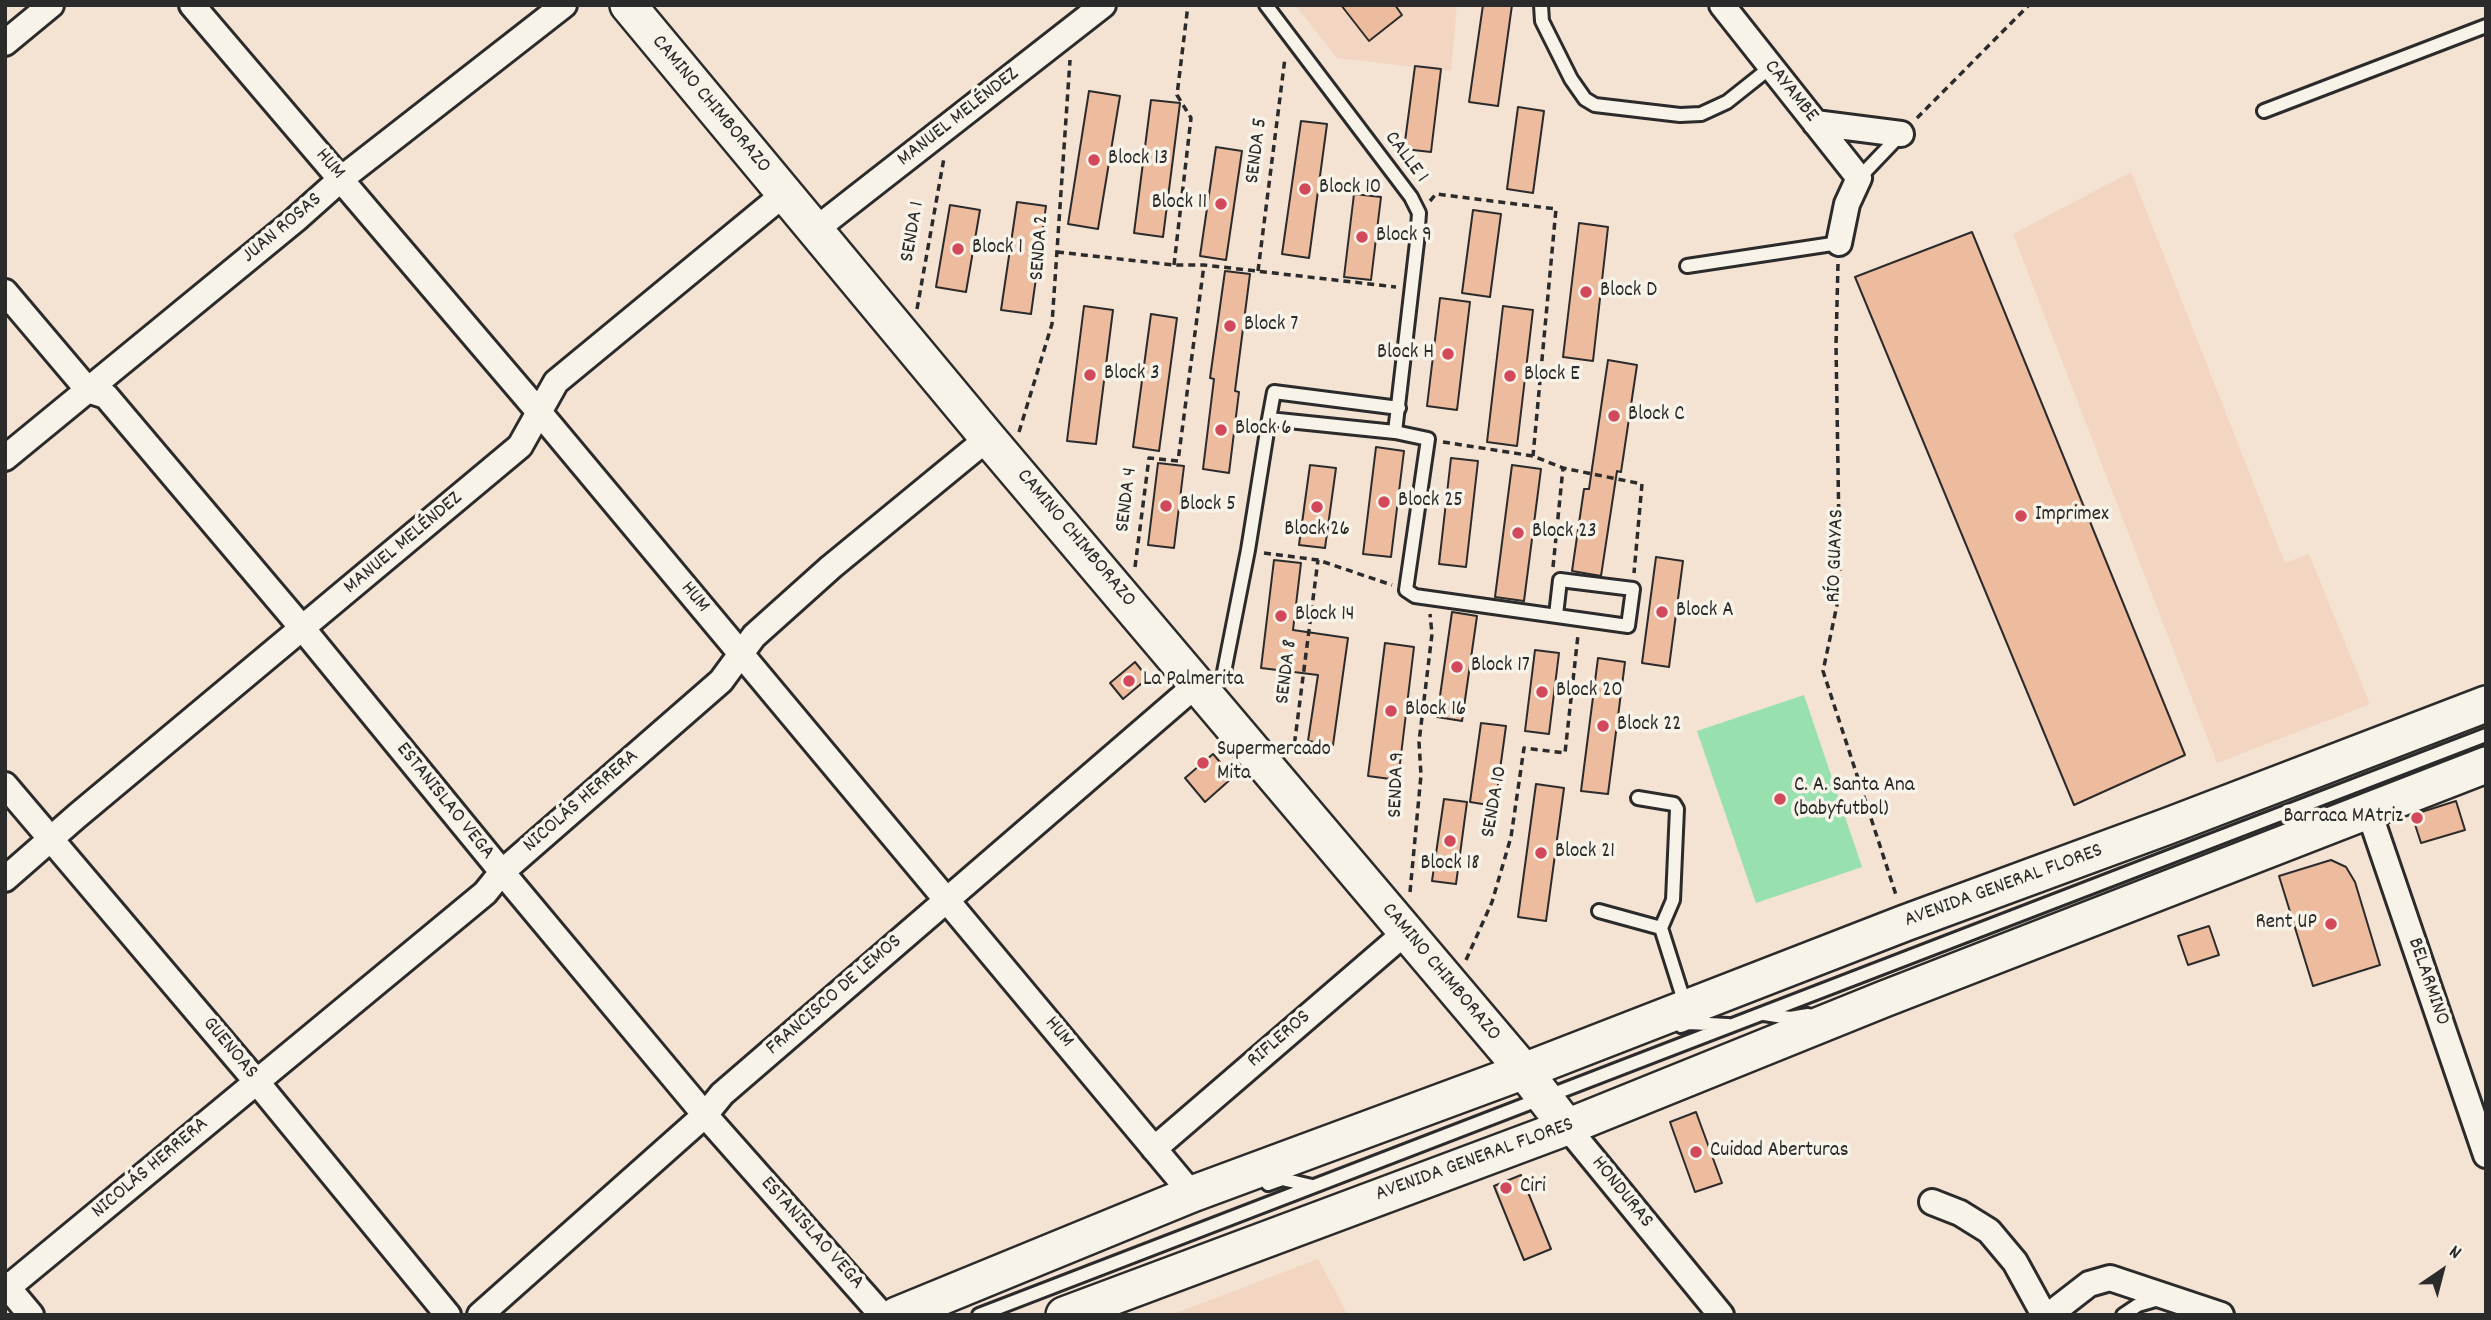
<!DOCTYPE html>
<meta charset="utf-8">
<style>
body{margin:0}
#map{position:relative;width:2491px;height:1320px;overflow:hidden;background:#f4e2d2;font-family:Dekko,sans-serif}
canvas{display:block}
.frame{position:absolute;inset:0;border:7px solid #2b2b2b;pointer-events:none}
.north{position:absolute;left:2407px;top:1236px;width:70px;height:70px;-webkit-text-stroke:5px #f7f3e8;paint-order:stroke;rotate:35deg;font-size:19px;font-weight:700;line-height:28px;text-align:center;color:#2b2b2b}
.north::after{content:'';display:block;margin:auto;width:24px;height:32px;background:#2b2b2b;clip-path:polygon(50% 0,100% 100%,50% 72%,0 100%)}
</style>
<div id="map">
<canvas width="2491" height="1320"></canvas>
<div class="frame"></div>
<div class="north">N</div>
</div>
<script>
const ctx = document.querySelector('canvas').getContext('2d');
ctx.lineJoin = 'round';
function fillPath(path, color) {
  ctx.fillStyle = color;
  ctx.fill(path, 'evenodd');
}
function shape(rows) {
  const path = new Path2D();
  for (const r of rows) {
    path.moveTo(r[0], r[1]);
    for (let i = 2; i < r.length; i += 2) path.lineTo(r[i], r[i + 1]);
  }
  return path;
}
function strokePath(path, color, width, dash) {
  ctx.strokeStyle = color;
  ctx.lineWidth = width;
  ctx.lineCap = dash ? 'butt' : 'round';
  ctx.setLineDash(dash || []);
  ctx.stroke(path);
}
function write(font, color, halo, rows, align = 'center') {
  ctx.font = font + ' Dekko,sans-serif';
  ctx.lineWidth = 7;
  ctx.setLineDash([]);
  ctx.textBaseline = 'middle';
  ctx.strokeStyle = halo;
  ctx.fillStyle = color;
  for (const [text, x, y, turn = 0] of rows) {
    ctx.save();
    ctx.translate(x, y);
    ctx.rotate((+turn || 0) * Math.PI / 180);
    ctx.textAlign = isNaN(turn) ? turn : align;
    if (halo) ctx.strokeText(text, 0, 0);
    ctx.fillText(text, 0, 0);
    ctx.restore();
  }
}
fillPath(shape([
 [1295,5,1457,5,1451,71,1337,58],
 [2131,172,2285,563,2309,554,2370,704,2217,763,2013,234],
 [1318,1259,1348,1315,1171,1315]
]), '#f2d6c2');
fillPath(shape([
 [1804,695,1862,867,1756,903,1697,731]
]), '#98e0ae');
const building = shape([
 [1341,5,1395,5,1402,15,1369,41,1341,5],
 [1483,5,1512,5,1498,106,1469,102,1483,5],
 [1415,66,1441,69,1431,152,1404,149,1415,66],
 [1089,91,1120,96,1098,229,1068,224,1089,91],
 [1151,100,1180,103,1163,237,1134,233,1151,100],
 [1518,107,1544,111,1533,193,1507,189,1518,107],
 [1301,121,1327,124,1309,258,1282,254,1301,121],
 [1216,147,1242,151,1226,260,1200,256,1216,147],
 [1354,194,1381,197,1371,280,1344,277,1354,194],
 [1017,202,1046,206,1031,314,1001,310,1017,202],
 [950,205,980,210,966,292,936,287,950,205],
 [1473,210,1501,214,1490,297,1462,293,1473,210],
 [1579,223,1608,227,1593,361,1563,357,1579,223],
 [1972,232,2185,755,2074,805,1855,277,1972,232],
 [1225,271,1250,274,1235,391,1239,392,1229,473,1203,469,1214,379,1210,378,1225,271],
 [1440,298,1470,302,1457,410,1427,406,1440,298],
 [1084,306,1113,310,1096,444,1067,441,1084,306],
 [1503,306,1533,310,1517,446,1487,442,1503,306],
 [1151,314,1177,318,1159,451,1133,447,1151,314],
 [1608,360,1637,365,1621,472,1617,471,1601,576,1572,571,1584,489,1589,489,1608,360],
 [1376,447,1404,451,1391,557,1363,554,1376,447],
 [1451,458,1478,461,1466,567,1439,564,1451,458],
 [1158,463,1184,466,1174,548,1148,545,1158,463],
 [1310,465,1336,468,1325,548,1299,545,1310,465],
 [1512,465,1541,469,1524,601,1495,597,1512,465],
 [1656,557,1683,561,1669,667,1642,663,1656,557],
 [1274,560,1301,563,1293,630,1348,638,1333,745,1308,741,1318,675,1261,668,1274,560],
 [1452,612,1477,616,1462,721,1437,717,1452,612],
 [1385,643,1414,647,1398,780,1368,776,1385,643],
 [1535,650,1559,653,1549,734,1525,731,1535,650],
 [1598,658,1625,662,1608,794,1581,791,1598,658],
 [1135,662,1148,678,1123,699,1110,683,1135,662],
 [1481,723,1506,726,1495,806,1470,802,1481,723],
 [1213,754,1233,777,1205,802,1185,778,1213,754],
 [1536,784,1564,788,1546,921,1518,917,1536,784],
 [1444,799,1467,802,1456,884,1432,881,1444,799],
 [2456,801,2465,830,2421,843,2412,815,2456,801],
 [2331,860,2346,867,2355,882,2380,965,2313,986,2279,876,2331,860],
 [2209,926,2219,955,2188,965,2178,936,2209,926],
 [1696,1112,1722,1183,1695,1192,1670,1122,1696,1112],
 [1521,1175,1551,1249,1524,1260,1494,1186,1521,1175]
]);
fillPath(building, '#edbb9e');
strokePath(building, '#2b2b2b', 2);
const lane = shape([
 [1541,5,1542,21,1571,79,1585,99,1595,105,1680,115,1701,114,1727,102,1771,67],
 [2264,111,2486,26],
 [1859,178,1901,134],
 [1687,266,1839,243],
 [1269,419,1274,392,1399,408],
 [1395,432,1428,439,1406,590,1415,596,1628,626,1633,589,1560,580,1556,615],
 [1205,694,1223,677,1248,550,1269,419,1395,432,1417,242,1419,213,1411,197,1266,5],
 [1638,798,1674,804,1677,809,1673,900,1661,928],
 [1599,911,1661,928,1686,1007],
 [1764,1014,1790,1018,1808,1015],
 [1681,1026,1689,1023,1728,1025],
 [1268,1184,1282,1179,1312,1186],
 [979,1315,2486,735],
 [2123,1315,2138,1305,2162,1298]
]);
const street = shape([
 [192,5,539,412,1192,1194],
 [1722,5,1859,178,1847,204,1839,243],
 [5,43,51,5],
 [1815,123,1901,134],
 [815,230,1103,5],
 [5,292,88,390,106,396,303,629,502,872,705,1115,882,1315],
 [5,458,295,220,341,179,564,5],
 [5,785,256,1081,448,1315],
 [2368,809,2486,1155],
 [5,879,77,816,520,446,556,382,784,194],
 [1567,1127,1721,1315],
 [1154,1149,1406,932],
 [1932,1202,1960,1213,1989,1231,2015,1262,2044,1315],
 [5,1284,31,1315],
 [5,1290,485,893,502,872,721,681,754,636,831,567,988,438],
 [480,1315,705,1115,722,1094,1196,685],
 [2049,1315,2089,1284,2110,1278,2221,1315]
]);
const secondary = shape([
 [628,5,988,438,1524,1071,1567,1127],
 [897,1315,1192,1194,1524,1071,1905,923,2168,826,2486,704],
 [1064,1315,1567,1127,1884,999,2486,765]
]);
strokePath(lane, '#2b2b2b', 18);
strokePath(street, '#2b2b2b', 30);
strokePath(secondary, '#2b2b2b', 40);
strokePath(shape([
 [1917,118,2029,5],
 [1430,201,1436,194,1556,209,1533,456],
 [1057,252,1174,265,1204,265,1396,287],
 [1838,264,1836,345,1840,591,1823,671,1897,898],
 [1174,265,1191,118,1177,95,1188,5],
 [1258,271,1285,58],
 [917,309,944,158],
 [1019,432,1052,324,1070,60],
 [1443,442,1533,456,1563,468,1642,484,1634,573],
 [1264,553,1318,560,1392,585],
 [1135,567,1149,458,1178,461,1204,265],
 [1553,567,1563,468],
 [1293,755,1318,560],
 [1410,892,1421,775,1419,742,1432,634,1430,614],
 [1466,960,1492,902,1511,837,1524,748,1565,753,1578,635]
]), '#2b2b2b', 3.5, [7, 5]);
strokePath(lane, '#f7f3e8', 12);
strokePath(street, '#f7f3e8', 24);
strokePath(secondary, '#f7f3e8', 35);
for (const [x, y, r, color] of [
 [1094,160,7,"#d1495b"],
 [1305,189,7,"#d1495b"],
 [1221,204,7,"#d1495b"],
 [1362,237,7,"#d1495b"],
 [958,249,7,"#d1495b"],
 [1586,292,7,"#d1495b"],
 [1230,326,7,"#d1495b"],
 [1448,354,7,"#d1495b"],
 [1090,375,7,"#d1495b"],
 [1510,376,7,"#d1495b"],
 [1614,416,7,"#d1495b"],
 [1221,430,7,"#d1495b"],
 [1384,502,7,"#d1495b"],
 [1166,506,7,"#d1495b"],
 [1317,507,7,"#d1495b"],
 [2021,516,7,"#d1495b"],
 [1518,533,7,"#d1495b"],
 [1662,612,7,"#d1495b"],
 [1281,616,7,"#d1495b"],
 [1457,667,7,"#d1495b"],
 [1129,681,7,"#d1495b"],
 [1542,692,7,"#d1495b"],
 [1391,711,7,"#d1495b"],
 [1603,726,7,"#d1495b"],
 [1203,763,7,"#d1495b"],
 [1780,799,7,"#d1495b"],
 [2417,818,7,"#d1495b"],
 [1450,841,7,"#d1495b"],
 [1541,853,7,"#d1495b"],
 [2331,924,7,"#d1495b"],
 [1696,1152,7,"#d1495b"],
 [1506,1188,7,"#d1495b"]
]) {
  const dot = new Path2D();
  dot.arc(x, y, r, 0, 2 * Math.PI);
  ctx.fillStyle = color;
  ctx.fill(dot);
  strokePath(dot, '#f7f3e8', 2.5);
}
write('21px', '#2b2b2b', '#f7f3e8', [
 ["CAYAMBE",1790,92,51],
 ["CAMINO CHIMBORAZO",710,105,50],
 ["MANUEL MELÉNDEZ",959,118,-38],
 ["SENDA 5",1258,151,-83],
 ["CALLE 1",1405,158,53],
 ["HUM",329,165,49],
 ["JUAN ROSAS",283,229,-40],
 ["SENDA 1",914,232,-80],
 ["SENDA 2",1041,248,-86],
 ["SENDA 4",1128,500,-83],
 ["CAMINO CHIMBORAZO",1075,539,50],
 ["MANUEL MELÉNDEZ",404,544,-40],
 ["RÍO GUAYAS",1837,556,-88],
 ["HUM",694,598,50],
 ["SENDA 8",1288,672,-83],
 ["SENDA 9",1398,785,-88],
 ["ESTANISLAO VEGA",444,802,51],
 ["NICOLÁS HERRERA",582,802,-41],
 ["SENDA 10",1496,802,-80],
 ["AVENIDA GENERAL FLORES",2004,887,-20],
 ["CAMINO CHIMBORAZO",1440,973,50],
 ["BELARMINO",2427,982,71],
 ["FRANCISCO DE LEMOS",835,996,-41],
 ["HUM",1058,1033,50],
 ["RIFLEROS",1280,1040,-41],
 ["GUENOAS",229,1049,50],
 ["AVENIDA GENERAL FLORES",1475,1161,-20],
 ["NICOLÁS HERRERA",151,1169,-40],
 ["HONDURAS",1621,1193,51],
 ["ESTANISLAO VEGA",811,1234,48]
]);
write('21px', '#2b2b2b', '#f7f3e8', [
 ["Block 13",1108,160],
 ["Block 10",1319,189],
 ["Block 11",1207,204,"right"],
 ["Block 9",1376,237],
 ["Block 1",972,249],
 ["Block D",1600,292],
 ["Block 7",1244,326],
 ["Block H",1434,354,"right"],
 ["Block 3",1104,375],
 ["Block E",1524,376],
 ["Block C",1628,416],
 ["Block 6",1235,430],
 ["Block 25",1398,502],
 ["Block 5",1180,506],
 ["Imprimex",2035,516],
 ["Block 26",1317,531,"center"],
 ["Block 23",1532,533],
 ["Block A",1676,612],
 ["Block 14",1295,616],
 ["Block 17",1471,667],
 ["La Palmerita",1143,681],
 ["Block 20",1556,692],
 ["Block 16",1405,711],
 ["Block 22",1617,726],
 ["Supermercado",1217,751],
 ["Mita",1217,775],
 ["C. A. Santa Ana",1794,787],
 ["(babyfutbol)",1794,811],
 ["Barraca MAtriz",2403,818,"right"],
 ["Block 21",1555,853],
 ["Block 18",1450,865,"center"],
 ["Rent UP",2317,924,"right"],
 ["Cuidad Aberturas",1710,1152],
 ["Ciri",1520,1188]
], 'left');
</script>
